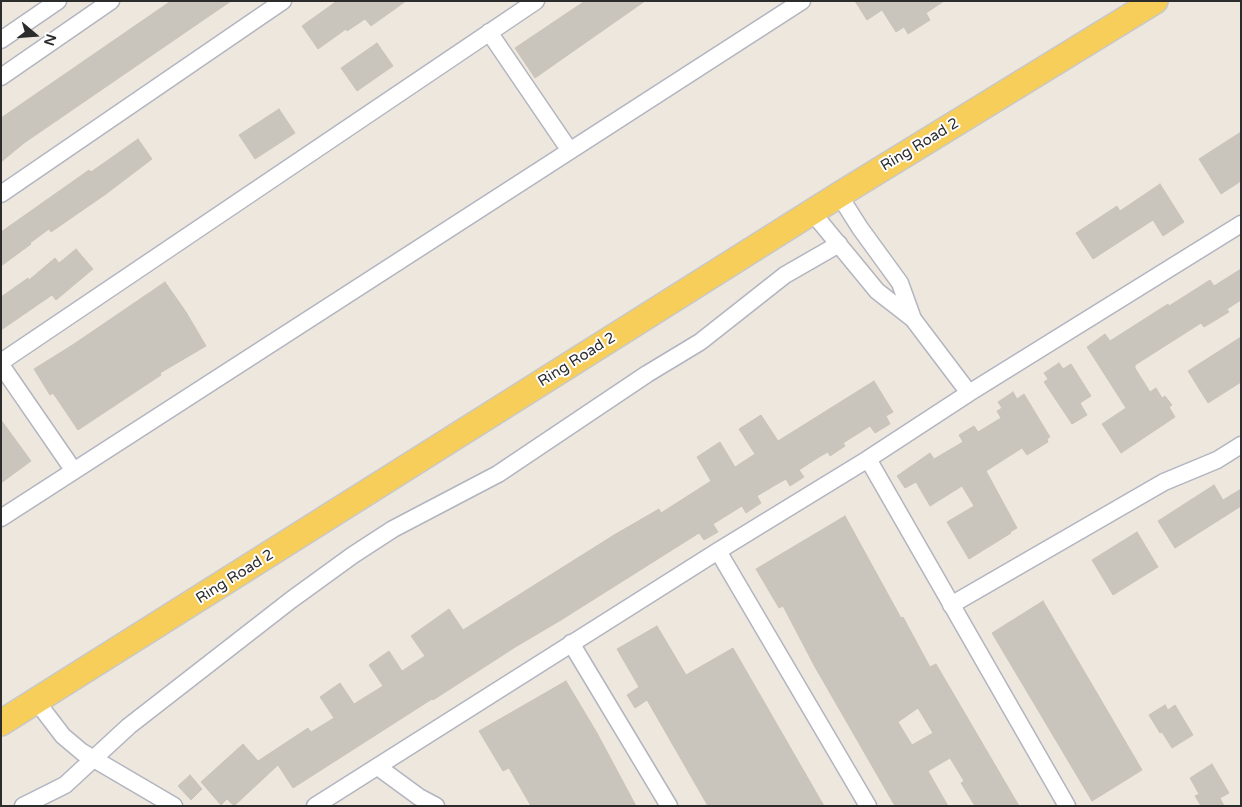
<!DOCTYPE html>
<style>
body{margin:0}
#map{position:relative;width:1242px;height:807px;overflow:hidden;background:#eee7de;font-family:"Varela Round",sans-serif}
canvas{display:block}
.frame{position:absolute;inset:0;border:2px solid #2c2c2c;pointer-events:none}
.north{position:absolute;left:10px;top:10px;width:50px;height:50px;-webkit-text-stroke:4px #fff;paint-order:stroke;rotate:108deg;font-size:14px;font-weight:700;line-height:20px;text-align:center;color:#2c2c2c}
.north::after{content:'';display:block;margin:auto;width:18px;height:22px;background:#2c2c2c;clip-path:polygon(50% 0,100% 100%,50% 72%,0 100%)}
</style>
<div id="map">
<canvas width="1242" height="807"></canvas>
<div class="frame"></div>
<div class="north">N</div>
</div>
<script>
const ctx = document.querySelector('canvas').getContext('2d');
ctx.lineJoin = 'round';
function fillPath(path, color) {
  ctx.fillStyle = color;
  ctx.fill(path, 'evenodd');
}
function shape(rows) {
  const path = new Path2D();
  for (const r of rows) {
    path.moveTo(r[0], r[1]);
    for (let i = 2; i < r.length; i += 2) path.lineTo(r[i], r[i + 1]);
  }
  return path;
}
function strokePath(path, color, width, dash) {
  ctx.strokeStyle = color;
  ctx.lineWidth = width;
  ctx.lineCap = dash ? 'butt' : 'round';
  ctx.setLineDash(dash || []);
  ctx.stroke(path);
}
function write(font, color, halo, rows, align = 'center') {
  ctx.font = font + ' "Varela Round",sans-serif';
  ctx.lineWidth = 4;
  ctx.setLineDash([]);
  ctx.textBaseline = 'middle';
  ctx.strokeStyle = halo;
  ctx.fillStyle = color;
  for (const [text, x, y, turn = 0] of rows) {
    ctx.save();
    ctx.translate(x, y);
    ctx.rotate((+turn || 0) * Math.PI / 180);
    ctx.textAlign = isNaN(turn) ? turn : align;
    if (halo) ctx.strokeText(text, 0, 0);
    ctx.fillText(text, 0, 0);
    ctx.restore();
  }
}
const building = shape([
 [171,1,231,1,24,143,1,162,1,118,171,1],
 [337,1,406,1,371,26,365,19,347,31,346,29,318,49,302,26,337,1],
 [585,1,645,1,535,78,515,48,585,1],
 [855,1,944,1,926,13,930,20,908,34,904,27,896,32,882,10,867,20,855,1],
 [377,43,393,66,357,91,341,68,377,43],
 [279,109,295,133,255,159,239,135,279,109],
 [1241,132,1241,181,1221,194,1199,159,1241,132],
 [138,139,152,159,106,194,51,232,49,229,30,243,31,244,1,266,1,232,89,170,91,172,138,139],
 [1160,184,1184,222,1163,236,1153,220,1093,259,1076,233,1117,206,1120,211,1160,184],
 [76,249,93,269,56,300,52,295,1,330,1,297,28,278,29,280,55,258,59,263,76,249],
 [1241,269,1241,300,1227,309,1229,312,1204,327,1201,323,1135,365,1135,368,1150,392,1156,388,1162,398,1165,396,1172,405,1169,407,1175,417,1121,453,1102,424,1126,408,1087,347,1105,334,1110,341,1168,304,1169,306,1210,280,1214,286,1241,269],
 [165,282,186,312,206,346,160,373,161,375,78,430,53,393,50,395,34,369,74,344,165,282],
 [1241,337,1241,382,1208,403,1188,371,1241,337],
 [1059,363,1063,369,1071,364,1091,396,1080,403,1087,415,1072,424,1044,382,1048,379,1044,373,1059,363],
 [874,381,893,412,886,416,890,424,875,433,870,426,843,443,845,446,830,456,828,452,819,457,799,470,804,477,790,486,786,479,777,484,757,496,761,503,746,513,742,506,713,524,718,532,704,540,699,533,561,620,517,646,433,700,432,699,293,788,278,765,234,806,227,799,221,805,201,782,243,744,258,761,308,728,311,732,334,718,320,697,340,683,354,704,383,686,369,665,389,651,402,671,425,656,411,636,449,609,463,630,614,535,659,509,661,513,711,481,697,457,720,442,735,467,755,454,739,429,761,415,778,441,874,381],
 [1013,392,1017,399,1024,394,1050,437,1047,439,1048,442,1027,455,1022,448,986,471,1017,528,1010,532,1011,533,969,559,947,522,974,506,962,486,930,506,916,482,905,488,897,476,930,453,934,459,963,442,959,435,974,426,978,432,1001,418,997,411,1002,408,998,402,1013,392],
 [1,420,31,461,1,483,1,420],
 [1214,485,1223,500,1241,489,1241,506,1175,548,1158,521,1214,485],
 [845,516,901,618,903,617,930,667,936,664,1019,806,975,806,961,783,964,781,950,758,928,771,948,806,895,806,815,667,783,606,779,608,756,569,845,516],
 [918,708,933,733,912,745,898,722,918,708],
 [1137,532,1158,567,1113,595,1092,560,1137,532],
 [1043,601,1142,770,1092,801,992,633,1043,601],
 [657,626,686,675,733,648,824,806,708,806,647,700,635,708,627,695,639,687,617,649,657,626],
 [566,681,597,733,636,806,531,806,509,768,503,771,479,731,566,681],
 [1165,705,1168,710,1175,705,1193,735,1172,748,1162,732,1160,733,1149,715,1165,705],
 [1212,764,1229,793,1220,798,1224,806,1201,806,1195,796,1199,794,1190,778,1212,764],
 [190,775,202,789,191,800,178,786,190,775]
]);
fillPath(building, '#c9c5bd');
strokePath(building, '#cac3b8', 1);
const minor = shape([
 [489,32,570,151],
 [1,40,58,1],
 [1,77,111,1],
 [1,194,283,1],
 [839,195,860,228,900,283,913,319],
 [812,212,877,291,913,319,969,393],
 [1,362,536,1],
 [1,365,74,471],
 [868,459,969,393,1241,224],
 [1,518,802,1],
 [718,551,868,806],
 [951,605,1164,482,1217,460,1241,445],
 [571,643,669,806],
 [37,702,63,736,82,752,174,806],
 [378,767,419,797,436,806],
 [23,806,65,785,129,726,291,600,353,555,393,529,498,474,647,374,700,342,785,275,839,244],
 [315,806,718,551,868,459,1067,806]
]);
const primary = shape([
 [1,723,839,195,1155,1]
]);
strokePath(minor, '#b2b5c0', 19);
strokePath(primary, '#c8c8c8', 28);
strokePath(minor, '#fff', 16);
strokePath(primary, '#f7ce5a', 25);
write('15px', '#2c2c2c', '#fff', [
 ["Ring Road 2",920,145,-31],
 ["Ring Road 2",577,360,-32],
 ["Ring Road 2",235,577,-32]
]);
</script>
